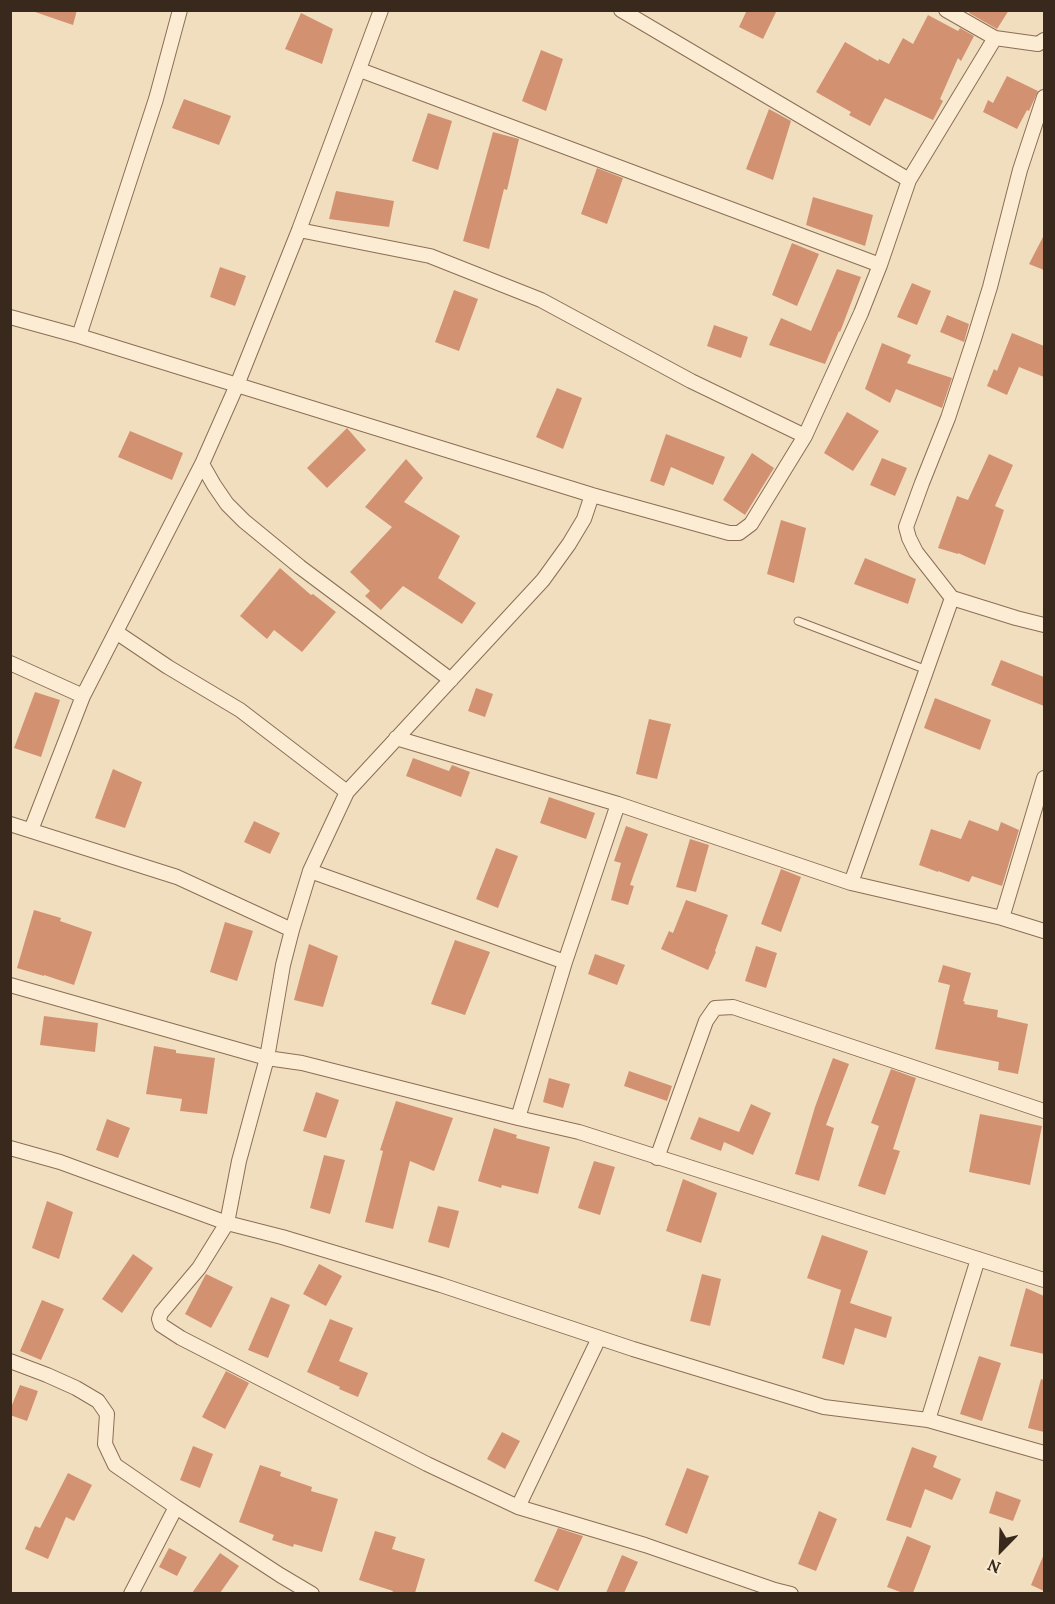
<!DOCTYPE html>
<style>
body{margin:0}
#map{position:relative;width:1055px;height:1604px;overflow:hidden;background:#f1debf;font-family:Lora,serif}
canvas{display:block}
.frame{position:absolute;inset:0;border:12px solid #39281c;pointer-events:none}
.north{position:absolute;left:971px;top:1520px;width:60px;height:60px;-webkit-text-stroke:4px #f8e9cf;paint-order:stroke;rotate:203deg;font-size:16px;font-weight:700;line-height:24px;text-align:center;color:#39281c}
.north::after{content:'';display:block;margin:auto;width:21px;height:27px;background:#39281c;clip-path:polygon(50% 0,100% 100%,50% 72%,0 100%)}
</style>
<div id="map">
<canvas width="1055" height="1604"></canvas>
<div class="frame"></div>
<div class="north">N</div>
</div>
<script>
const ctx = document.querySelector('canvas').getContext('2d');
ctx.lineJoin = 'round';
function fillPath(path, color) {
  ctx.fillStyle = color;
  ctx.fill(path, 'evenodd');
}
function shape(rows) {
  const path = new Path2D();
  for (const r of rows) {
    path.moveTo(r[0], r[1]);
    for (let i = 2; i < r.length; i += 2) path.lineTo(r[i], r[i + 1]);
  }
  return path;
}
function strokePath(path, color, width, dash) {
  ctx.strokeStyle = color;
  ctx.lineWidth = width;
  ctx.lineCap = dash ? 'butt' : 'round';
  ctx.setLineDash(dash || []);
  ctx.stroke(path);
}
fillPath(shape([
 [36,10,77,10,73,25,35,12],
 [747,10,777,10,763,39,739,27],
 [971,10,1009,10,997,29,969,13],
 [301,13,333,29,322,64,285,49],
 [928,15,958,31,960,28,974,36,961,61,958,58,940,99,943,101,933,120,885,98,870,126,849,115,851,112,816,92,845,42,878,61,879,59,889,64,903,38,913,44],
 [541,50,563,59,546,111,522,101],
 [1007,76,1038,91,1029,111,1027,110,1017,129,983,112,988,100,993,103],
 [184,99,231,116,219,145,172,128],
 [769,109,791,121,773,180,746,169],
 [428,113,452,121,438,170,412,161],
 [493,132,519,139,507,190,504,189,489,249,463,241],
 [597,168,623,178,607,224,581,214],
 [336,191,394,201,389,227,329,219],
 [813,197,873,215,865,246,806,225],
 [1044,235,1044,270,1029,264],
 [792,243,819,254,797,306,772,295],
 [220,267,246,276,235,306,210,297],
 [837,269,861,277,840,332,839,331,825,364,769,345,781,318,811,331],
 [912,283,931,291,917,325,897,317],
 [454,290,478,299,459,351,435,342],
 [947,315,969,324,964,342,940,332],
 [714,325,748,337,741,358,707,346],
 [1012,333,1044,346,1044,377,1019,367,1007,395,987,386,994,369,997,371],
 [882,343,911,355,907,363,952,378,942,408,896,389,890,403,865,389],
 [557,388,582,398,563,449,536,437],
 [847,412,879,431,853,471,824,453],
 [347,428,366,450,327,488,307,468],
 [130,431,183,453,172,480,118,457],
 [666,434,725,457,713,485,671,467,664,486,650,481],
 [752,453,774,468,745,515,723,500],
 [989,454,1013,465,995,506,1004,510,985,565,958,553,958,554,938,548,957,496,968,500],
 [882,458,907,468,895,496,870,485],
 [406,459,423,478,404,502,460,536,438,578,476,603,462,624,403,586,381,610,365,596,370,591,350,572,392,527,365,507],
 [781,520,806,528,794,583,767,574],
 [865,558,916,579,908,604,854,584],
 [280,568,311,595,313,594,336,612,302,652,274,630,267,639,240,616],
 [1001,660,1044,677,1044,706,991,685],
 [476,688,493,694,485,717,468,711],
 [35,692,60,700,41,757,14,748],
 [935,698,991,720,980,750,924,728],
 [649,719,671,724,657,779,636,774],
 [413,758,449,771,452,765,470,772,461,797,406,776],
 [113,769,142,782,125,828,95,818],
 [549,797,595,813,586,839,540,823],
 [969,820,998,831,1001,822,1019,830,1002,886,972,876,969,882,938,871,938,872,919,865,931,829,961,839],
 [254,821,280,833,270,854,244,842],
 [626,826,648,834,630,885,634,886,628,905,611,900,621,863,614,861],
 [690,839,709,845,696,892,676,887],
 [496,848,518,856,498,908,476,899],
 [781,869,801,877,781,932,761,924],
 [686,900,728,915,715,951,716,952,708,970,661,949,669,931,673,933],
 [34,910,61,918,60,921,92,932,74,985,44,975,44,976,17,968],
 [225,922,253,931,237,981,210,972],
 [455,940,490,952,465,1015,431,1004],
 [309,944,338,956,323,1007,294,1000],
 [756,946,777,953,766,988,745,981],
 [595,954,625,965,617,985,588,974],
 [943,965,971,973,963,1001,965,1002,964,1004,998,1010,997,1017,1028,1024,1018,1074,998,1070,999,1062,935,1049,950,985,938,982],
 [44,1016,98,1023,95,1052,40,1045],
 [154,1046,176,1050,176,1053,215,1058,207,1114,180,1111,182,1099,146,1094],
 [833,1058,849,1064,826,1125,834,1128,819,1181,795,1174,815,1107],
 [891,1069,916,1078,893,1149,900,1151,885,1195,858,1186,879,1126,871,1123],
 [629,1071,672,1086,667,1101,624,1086],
 [549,1078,570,1084,563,1108,543,1102],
 [316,1092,339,1100,326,1138,303,1131],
 [396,1101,453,1118,434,1171,410,1161,393,1229,365,1222,383,1151,380,1150],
 [751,1104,771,1113,753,1155,724,1142,721,1151,690,1139,699,1117,739,1132],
 [980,1114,1042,1126,1030,1185,969,1172],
 [107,1119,130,1128,118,1158,96,1150],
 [494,1128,517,1135,516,1138,550,1147,538,1194,502,1185,501,1188,478,1181],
 [324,1155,345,1160,330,1214,310,1208],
 [594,1161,615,1167,600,1215,578,1208],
 [683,1179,717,1193,701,1243,666,1231],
 [47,1201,73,1212,59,1259,32,1248],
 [438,1206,459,1211,449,1248,428,1242],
 [822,1235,868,1251,850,1303,892,1317,886,1338,855,1328,844,1365,822,1358,841,1290,807,1278],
 [133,1254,153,1268,122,1313,102,1299],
 [319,1264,342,1276,326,1306,303,1294],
 [206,1274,233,1287,211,1328,185,1314],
 [702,1274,721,1279,710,1326,690,1321],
 [1026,1288,1044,1296,1044,1354,1010,1346],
 [271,1297,290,1305,268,1358,248,1350],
 [42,1300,64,1309,41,1360,20,1351],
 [330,1319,353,1328,339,1361,368,1373,358,1397,339,1389,340,1387,307,1372],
 [979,1356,1001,1363,982,1421,960,1414],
 [226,1371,249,1383,225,1429,202,1417],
 [1041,1379,1044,1380,1044,1432,1028,1428],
 [20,1385,38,1391,27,1421,10,1415,10,1410],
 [502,1432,520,1441,505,1469,487,1459],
 [193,1446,213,1454,200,1488,180,1480],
 [912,1447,937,1456,933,1467,961,1479,952,1500,925,1489,911,1528,886,1520],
 [260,1465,281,1472,280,1476,312,1487,311,1491,338,1499,322,1552,294,1544,293,1547,272,1540,274,1535,239,1522],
 [687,1468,709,1476,687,1534,665,1525],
 [68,1473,92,1485,74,1521,66,1517,48,1559,25,1549,35,1526,40,1528],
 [996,1491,1021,1500,1013,1521,989,1513],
 [819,1511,837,1519,816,1571,798,1564],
 [558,1528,583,1536,558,1591,534,1581],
 [375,1531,396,1537,392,1549,425,1559,415,1593,392,1593,393,1591,359,1580],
 [907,1536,931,1546,913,1593,903,1593,887,1587],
 [169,1548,187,1557,177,1576,159,1567],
 [220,1553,239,1566,220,1593,192,1593],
 [1044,1554,1044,1591,1031,1585],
 [622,1555,638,1562,624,1593,606,1593]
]), '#d29272');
const service = shape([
 [798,621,927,670]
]);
const minor = shape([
 [621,10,909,180],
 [946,10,995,38,1038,44,1044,40],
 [360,70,880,265],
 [1044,97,1020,170,990,287,974,339,948,418,922,483,906,527,909,538,916,552,952,598,1016,618,1044,625],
 [299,230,430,256,541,300,691,381,805,436],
 [10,317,79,336,592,495,729,533,739,533,751,524,805,436,861,313,880,265,909,180,995,38],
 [79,336,156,99,180,10],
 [202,464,214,485,227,504,244,521,300,567,451,680],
 [592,495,584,519,569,544,543,580,347,792,310,871,292,930,283,965,267,1058,239,1161,227,1223,199,1268,161,1313,159,1319,161,1325,181,1338,427,1464,518,1507,645,1545,775,1590,791,1594],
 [116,632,168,667,240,710,347,792],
 [10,663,83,696],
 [396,738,618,804,851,883,1002,918,1044,931],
 [10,824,177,877,292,930],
 [31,830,83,696,202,464,237,385,299,230,381,10],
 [310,871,565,962],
 [851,883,952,598],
 [1002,918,1044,778],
 [10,985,267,1058,302,1063,518,1118,579,1132,1044,1280],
 [518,1118,565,962,618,804],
 [10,1148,60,1162,227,1223,282,1237,441,1285,633,1349,824,1407,928,1420,1044,1453],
 [657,1158,706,1021,715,1008,733,1007,1044,1111],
 [10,1361,47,1375,76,1388,98,1401,107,1414,105,1444,115,1465,176,1507,280,1575,312,1594],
 [928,1420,978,1259],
 [518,1507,599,1338],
 [131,1594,176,1507]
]);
strokePath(service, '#8b6e56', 9);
strokePath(minor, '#8b6e56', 16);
strokePath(service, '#fbecd3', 7);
strokePath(minor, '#fbecd3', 14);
</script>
